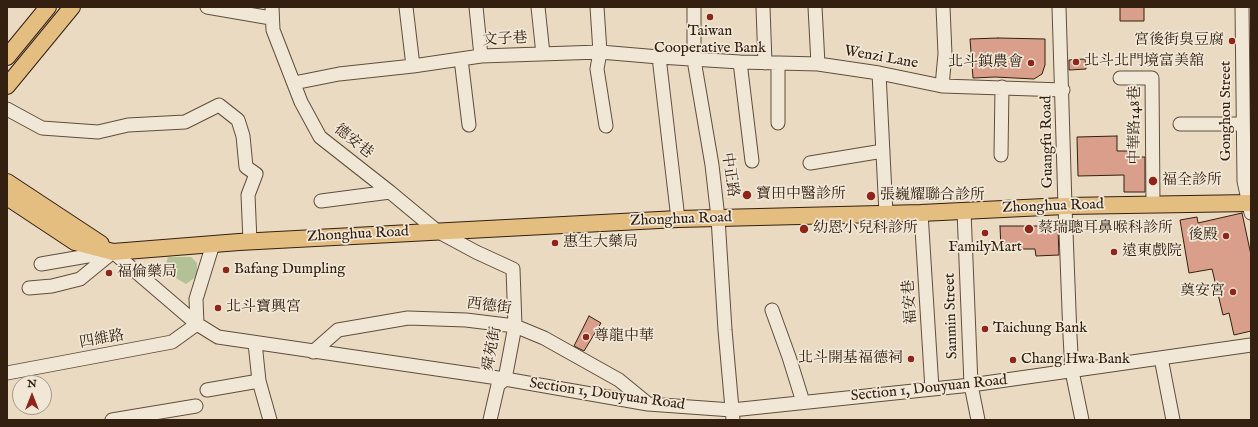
<!DOCTYPE html>
<meta charset="utf-8">
<style>
body{margin:0}
#map{position:relative;width:1258px;height:427px;overflow:hidden;background:#e9dac1;font-family:"IM FELL English",serif}
canvas{display:block}
.frame{position:absolute;inset:0;border:8px solid #332010;pointer-events:none}
.north{position:absolute;left:12px;top:375px;width:40px;height:40px;box-sizing:border-box;background:#f1e7d7;border:1px solid #a59787;border-radius:50%;rotate:0deg;font-size:11px;font-weight:700;line-height:16px;text-align:center;color:#332010}
.north::after{content:'';display:block;margin:auto;width:14px;height:18px;background:#8f2418;clip-path:polygon(50% 0,100% 100%,50% 72%,0 100%)}
</style>
<div id="map">
<canvas width="1258" height="427"></canvas>
<div class="frame"></div>
<div class="north">N</div>
</div>
<script>
const ctx = document.querySelector('canvas').getContext('2d');
ctx.lineJoin = 'round';
function fillPath(path, color) {
  ctx.fillStyle = color;
  ctx.fill(path, 'evenodd');
}
function shape(rows) {
  const path = new Path2D();
  for (const r of rows) {
    path.moveTo(r[0], r[1]);
    for (let i = 2; i < r.length; i += 2) path.lineTo(r[i], r[i + 1]);
  }
  return path;
}
function strokePath(path, color, width, dash) {
  ctx.strokeStyle = color;
  ctx.lineWidth = width;
  ctx.lineCap = dash ? 'butt' : 'round';
  ctx.setLineDash(dash || []);
  ctx.stroke(path);
}
function write(font, color, halo, rows, align = 'center') {
  ctx.font = font + ' "IM FELL English","Noto Serif TC",serif';
  ctx.lineWidth = 3.5;
  ctx.setLineDash([]);
  ctx.textBaseline = 'middle';
  ctx.strokeStyle = halo;
  ctx.fillStyle = color;
  for (const [text, x, y, turn = 0] of rows) {
    ctx.save();
    ctx.translate(x, y);
    ctx.rotate((+turn || 0) * Math.PI / 180);
    ctx.textAlign = isNaN(turn) ? turn : align;
    if (halo) ctx.strokeText(text, 0, 0);
    ctx.fillText(text, 0, 0);
    ctx.restore();
  }
}
fillPath(shape([
 [168,257,191,257,197,263,197,276,186,284,164,271]
]), '#b2c196');
const building = shape([
 [1120,7,1144,7,1144,21,1120,21,1120,7],
 [998,38,1045,39,1045,65,1042,74,1034,79,995,77,973,78,970,39,998,38],
 [1085,59,1086,69,1069,70,1069,60,1085,59],
 [1117,136,1117,151,1131,151,1131,157,1145,157,1145,192,1124,192,1124,175,1078,176,1077,137,1117,136],
 [1242,213,1251,255,1251,331,1234,335,1229,313,1223,315,1212,269,1189,273,1180,220,1197,217,1198,223,1242,213],
 [1000,226,1051,226,1056,228,1058,229,1059,255,1036,256,1035,249,1001,249,1000,226],
 [589,316,601,323,584,351,574,346,589,316]
]);
fillPath(building, '#d99f8a');
strokePath(building, '#332010', 1);
const minor = shape([
 [207,7,271,18],
 [272,7,273,30,301,102,320,137,390,192,437,231,476,252,513,269,515,326,505,379,498,385,490,420],
 [406,7,413,66],
 [476,7,481,56],
 [538,7,543,54],
 [597,7,600,52,597,69,606,126],
 [694,7,694,60,712,165,718,218,725,330,733,420],
 [763,7,765,63],
 [815,7,818,64],
 [1059,7,1065,206,1070,336,1072,371,1082,420],
 [1242,7,1244,181,1251,213],
 [659,57,678,219],
 [461,59,469,125],
 [740,62,752,161],
 [778,63,778,123],
 [879,73,886,214],
 [1120,78,1152,78,1153,204],
 [294,83,339,74,413,66,481,56,600,52,659,57,740,62,818,64,879,73,942,86,1063,90],
 [942,86,945,54,943,7],
 [7,109,42,128,98,132,128,125,185,122,219,105,238,120,243,136,246,167,256,174,248,195,250,241],
 [1180,124,1243,124],
 [1001,155,1002,87],
 [810,163,883,151],
 [321,201,390,192],
 [964,211,971,385,978,420],
 [921,213,932,389],
 [113,252,197,324,218,337,505,379,648,404,732,410,971,385,1251,345],
 [41,264,111,252],
 [29,288,52,286,80,279,113,252],
 [772,310,789,357,803,402],
 [255,343,259,381,270,420],
 [313,352,338,330,408,318,466,320,515,326,544,338,619,380,647,403],
 [1161,358,1173,420],
 [7,373,172,342,197,324,196,299,213,244],
 [207,390,259,381],
 [112,420,196,406]
]);
const major = shape([
 [7,57,48,7],
 [7,86,72,7],
 [7,182,101,244],
 [7,197,75,242,113,252,239,242,678,219,921,213,1065,206,1251,203]
]);
strokePath(minor, '#604e3c', 15);
strokePath(major, '#332010', 18);
strokePath(minor, '#f1e7d7', 13);
strokePath(major, '#e4bd80', 16);
for (const [x, y, r, color] of [
 [710,17,4,"#8f2418"],
 [1232,41,4,"#8f2418"],
 [1076,62,4,"#8f2418"],
 [1031,63,4,"#8f2418"],
 [1153,181,5,"#8f2418"],
 [747,195,5,"#8f2418"],
 [871,196,5,"#8f2418"],
 [804,229,5,"#8f2418"],
 [1029,229,5,"#8f2418"],
 [985,233,4,"#8f2418"],
 [1226,236,4,"#8f2418"],
 [555,243,4,"#8f2418"],
 [1114,252,4,"#8f2418"],
 [226,270,4,"#8f2418"],
 [109,273,4,"#8f2418"],
 [1233,292,4,"#8f2418"],
 [218,308,4,"#8f2418"],
 [985,329,4,"#8f2418"],
 [586,337,4,"#8f2418"],
 [911,359,4,"#8f2418"],
 [1013,360,4,"#8f2418"]
]) {
  const dot = new Path2D();
  dot.arc(x, y, r, 0, 2 * Math.PI);
  ctx.fillStyle = color;
  ctx.fill(dot);
  strokePath(dot, '#f1e7d7', 1.5);
}
write('15px', '#332010', '#f1e7d7', [
 ["Taiwan",710,32,"center"],
 ["Cooperative Bank",710,49,"center"],
 ["宮後街臭豆腐",1224,41,"right"],
 ["北斗北門境富美舘",1084,62],
 ["北斗鎮農會",1023,63,"right"],
 ["福全診所",1162,181],
 ["寶田中醫診所",756,195],
 ["張巍耀聯合診所",880,196],
 ["幼恩小兒科診所",813,229],
 ["蔡瑞聰耳鼻喉科診所",1038,229],
 ["後殿",1218,236,"right"],
 ["惠生大藥局",563,243],
 ["FamilyMart",985,248,"center"],
 ["遠東戲院",1122,252],
 ["Bafang Dumpling",234,270],
 ["福倫藥局",117,273],
 ["奠安宮",1225,292,"right"],
 ["北斗寶興宮",226,308],
 ["Taichung Bank",993,329],
 ["尊龍中華",594,337],
 ["北斗開基福德祠",903,359,"right"],
 ["Chang Hwa Bank",1021,360]
], 'left');
write('15px', '#332010', '#f1e7d7', [
 ["文子巷",505,40,-3],
 ["Wenzi Lane",881,58,10],
 ["Gonghou Street",1227,111,-90],
 ["中華路148巷",1136,125,-90],
 ["德安巷",353,142,38],
 ["Guangfu Road",1048,142,-91],
 ["中正路",729,175,82],
 ["Zhonghua Road",1053,207,-2],
 ["Zhonghua Road",681,220,-2],
 ["Zhonghua Road",358,235,-3],
 ["福安巷",911,302,-94],
 ["西德街",489,307,7],
 ["Sanmin Street",952,316,-92],
 ["四維路",102,340,-10],
 ["舜苑街",493,349,-79],
 ["Section 1, Douyuan Road",929,389,-6],
 ["Section 1, Douyuan Road",607,395,8]
]);
</script>
